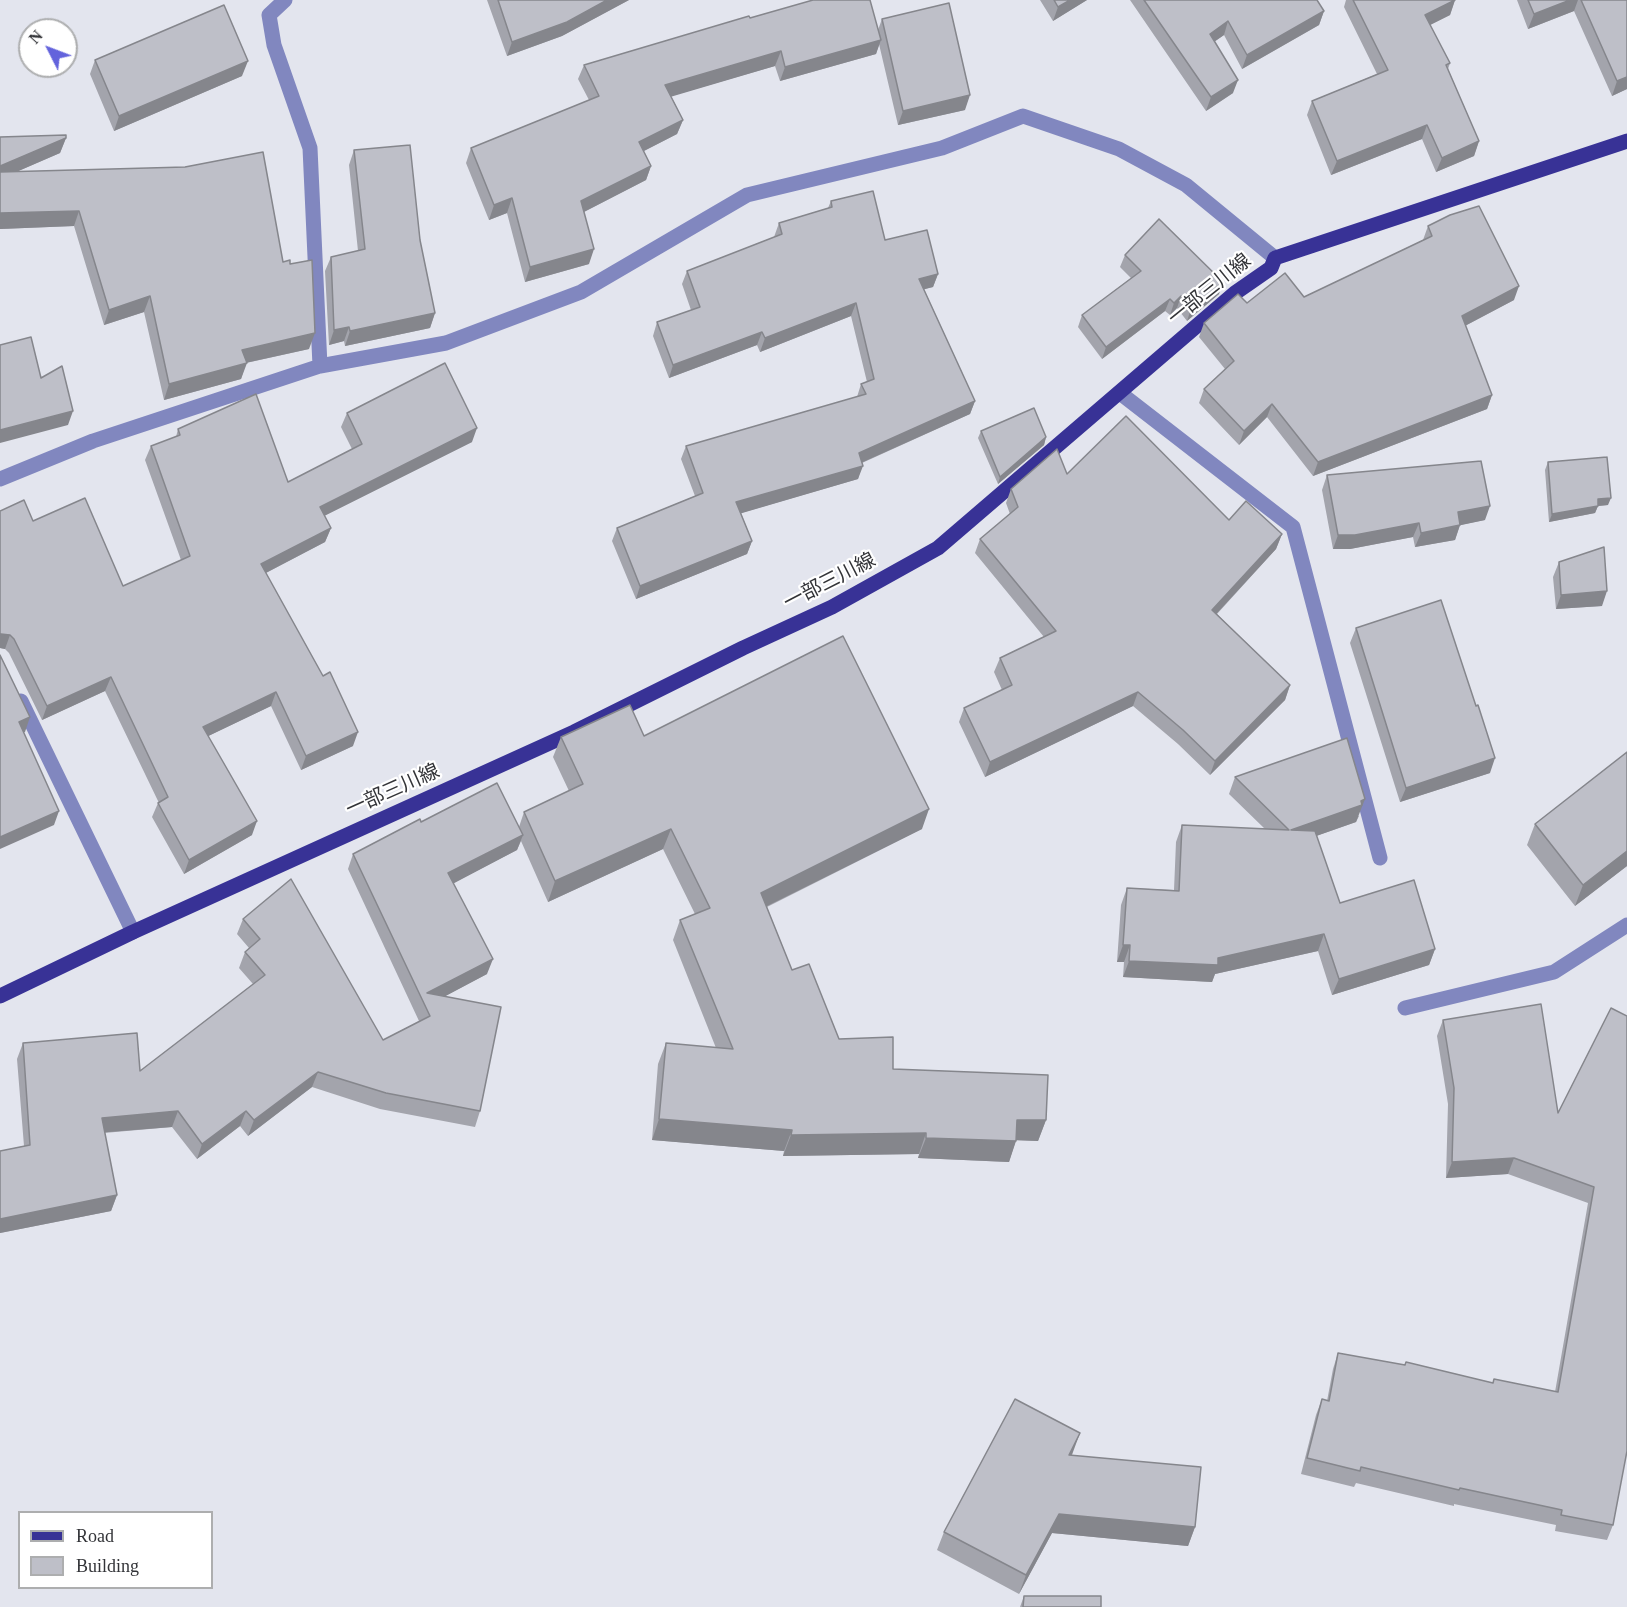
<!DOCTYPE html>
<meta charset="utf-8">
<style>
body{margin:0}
#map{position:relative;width:1627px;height:1607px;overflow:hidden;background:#e3e5ee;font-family:"Times New Roman",serif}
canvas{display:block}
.legend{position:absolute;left:18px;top:1511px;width:195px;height:78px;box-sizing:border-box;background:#fff;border:2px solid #adaeaf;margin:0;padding:8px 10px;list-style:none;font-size:18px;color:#333438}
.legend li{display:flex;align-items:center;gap:12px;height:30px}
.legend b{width:30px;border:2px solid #adaeaf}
.north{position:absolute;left:18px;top:18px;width:60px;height:60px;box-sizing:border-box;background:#fff;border:2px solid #adaeaf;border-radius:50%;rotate:312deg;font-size:16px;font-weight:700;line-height:24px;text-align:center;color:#333438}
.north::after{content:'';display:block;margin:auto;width:21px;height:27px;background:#6363dc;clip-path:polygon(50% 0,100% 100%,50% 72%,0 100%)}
</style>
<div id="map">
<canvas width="1627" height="1607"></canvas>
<ul class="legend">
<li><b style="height:8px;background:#383296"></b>Road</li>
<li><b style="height:16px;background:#bebfc8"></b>Building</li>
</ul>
<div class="north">N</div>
</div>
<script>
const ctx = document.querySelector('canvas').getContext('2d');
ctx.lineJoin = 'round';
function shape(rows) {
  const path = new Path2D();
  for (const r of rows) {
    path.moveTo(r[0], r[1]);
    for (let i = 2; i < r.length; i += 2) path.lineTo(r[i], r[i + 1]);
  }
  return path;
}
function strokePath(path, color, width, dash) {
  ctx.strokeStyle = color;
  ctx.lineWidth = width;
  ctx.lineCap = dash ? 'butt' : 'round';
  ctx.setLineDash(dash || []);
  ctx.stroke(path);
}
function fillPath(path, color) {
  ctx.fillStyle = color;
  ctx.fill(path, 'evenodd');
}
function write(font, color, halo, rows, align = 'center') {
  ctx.font = font + ' "Times New Roman","Noto Sans JP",serif';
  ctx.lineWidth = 4.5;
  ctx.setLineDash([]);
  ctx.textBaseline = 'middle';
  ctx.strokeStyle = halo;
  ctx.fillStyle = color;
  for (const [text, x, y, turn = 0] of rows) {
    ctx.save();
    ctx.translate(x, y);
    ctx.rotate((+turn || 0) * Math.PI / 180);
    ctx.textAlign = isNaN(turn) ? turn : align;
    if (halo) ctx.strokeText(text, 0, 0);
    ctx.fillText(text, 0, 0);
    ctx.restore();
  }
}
strokePath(shape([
 [285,0,269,15,274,45,310,148,320,366],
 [1120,393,1293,527,1380,858],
 [0,479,93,441,320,366,446,343,581,292,747,195,942,148,1023,116,1119,149,1186,185,1275,258],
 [21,701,133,932],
 [1405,1008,1554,972,1627,925]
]), '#8187bf', 15);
strokePath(shape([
 [0,996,133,932,574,732,743,648,832,607,938,548,1235,293,1271,268,1275,258,1627,141]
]), '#383296', 15);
fillPath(shape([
 [487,0,629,0,562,36,507,56],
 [1040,0,1087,0,1053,21],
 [1130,0,1317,0,1324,11,1319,25,1242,69,1224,35,1214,42,1233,93,1206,111],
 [1346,0,1455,0,1450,15,1430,25,1450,63,1448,69,1479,141,1474,156,1436,172,1422,139,1331,175,1307,115,1312,101,1377,74,1344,7],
 [1517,0,1627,0,1627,89,1612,96,1574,11,1528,29],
 [750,18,878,30,882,19,965,110,898,125,879,44,876,54,780,81,775,66,671,96,683,120,677,134,644,151,651,166,646,180,584,212,589,264,525,282,507,213,489,220,466,163,471,148,589,100,578,79,584,65],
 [95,60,242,76,114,131,90,74],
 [0,137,66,138,60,153,16,172,283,262,309,349,246,363,241,379,164,400,144,312,104,325,74,226,0,229],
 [354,150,420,240,435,313,430,328,345,346,344,341,329,345,325,271,331,257,358,251,349,165],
 [831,201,885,240,938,274,933,287,924,289,975,401,970,414,862,463,858,479,741,513,752,541,747,554,636,599,612,541,617,528,695,496,681,459,686,446,857,397,861,384,867,382,851,316,760,352,757,345,669,378,653,336,657,322,691,310,682,284,687,271,774,237,779,223,828,208],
 [1428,226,1514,300,1465,326,1492,395,1487,409,1313,476,1267,417,1239,445,1199,403,1204,389,1225,369,1199,337,1204,323,1247,303,1304,297,1423,240],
 [1125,255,1219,294,1187,321,1177,308,1170,315,1165,311,1102,359,1078,327,1082,315,1131,278,1120,267],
 [347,413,472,442,324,516,331,528,325,542,266,573,353,746,301,770,271,706,208,736,252,835,184,874,152,817,158,803,159,803,105,691,42,720,9,653,5,649,0,648,0,511,33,521,123,586,181,560,145,460,151,446,176,437,178,429,288,482,352,449,341,427],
 [981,431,1046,437,1044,445,998,484,978,438],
 [1548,462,1608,505,1598,506,1595,513,1549,522,1545,470],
 [1067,474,1282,534,1276,549,1217,614,1290,685,1285,700,1210,775,1178,744,1133,706,985,777,959,722,964,708,1002,690,994,672,1000,658,1044,637,975,553,980,539,1010,514,1006,503,1011,489],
 [1327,475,1485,520,1460,525,1455,540,1415,547,1413,537,1350,549,1333,549,1322,490],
 [1559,562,1602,606,1556,609,1553,577],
 [1356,628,1490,773,1400,802,1350,643],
 [644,736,922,829,767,907,792,970,839,1039,893,1069,1046,1120,1038,1141,1016,1140,1009,1162,918,1158,919,1154,783,1156,784,1151,652,1140,658,1064,666,1043,716,1048,673,940,680,920,695,914,663,849,548,902,521,841,517,850,453,883,487,974,445,996,480,1111,475,1127,380,1109,312,1087,248,1136,240,1126,197,1159,172,1127,104,1133,117,1195,111,1211,0,1233,0,1151,24,1146,17,1059,23,1043,140,1071,253,984,239,968,245,952,249,948,237,934,243,919,383,1040,419,1021,348,869,353,854,421,822,519,827,524,812,569,791,553,757,561,737],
 [1627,752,1627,866,1575,906,1527,845,1535,824],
 [1235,777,1359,816,1356,822,1316,836,1340,903,1435,949,1429,965,1332,995,1318,951,1215,974,1212,982,1123,977,1124,962,1117,962,1121,905,1127,888,1174,890,1176,842,1182,825,1265,829,1229,794],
 [1611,1008,1613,1525,1607,1540,1555,1531,1556,1525,1454,1504,1454,1506,1356,1483,1354,1487,1301,1474,1316,1415,1322,1399,1327,1401,1333,1369,1338,1353,1493,1383,1494,1379,1555,1392,1588,1203,1508,1174,1446,1178,1448,1104,1437,1036,1443,1020,1558,1113],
 [1073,1452,1072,1455,1195,1527,1188,1546,1052,1533,1019,1594,937,1550,944,1532],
 [1024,1596,1101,1607,1020,1607]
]), '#a3a4ac');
fillPath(shape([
 [607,0,629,0,562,36,507,56,512,42],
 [1070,0,1087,0,1053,21,1058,7],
 [1455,0,1450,15,1420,30,1425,15],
 [1570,0,1578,0,1574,11,1528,29,1534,14],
 [1324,11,1319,25,1242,69,1247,55],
 [1228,21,1224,35,1205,48,1210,34],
 [881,40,876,54,780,81,785,67],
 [781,51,775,66,660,100,665,85],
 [248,61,242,76,114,131,119,116],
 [1627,77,1627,89,1612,96,1617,81],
 [1238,80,1233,93,1206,111,1211,97],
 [970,95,965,110,898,125,903,111],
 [683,120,677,134,634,156,639,142],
 [1427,125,1422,139,1331,175,1337,161],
 [66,138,60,153,0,179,0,166],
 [1479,141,1474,156,1436,172,1442,158],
 [651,166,646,180,576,216,581,201],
 [512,198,507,213,489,220,494,205],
 [79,211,74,226,0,229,0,213],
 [594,249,589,264,525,282,530,267],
 [938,274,933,287,914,292,919,279],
 [1223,282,1219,294,1187,321,1191,309],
 [1519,286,1514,300,1457,330,1462,316],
 [150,296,144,312,104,325,109,310],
 [1181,296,1177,308,1170,315,1174,303],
 [1170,299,1165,311,1102,359,1106,347],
 [856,303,851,316,760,352,765,338],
 [435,313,430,328,345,346,350,331],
 [349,327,344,341,329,345,334,330],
 [762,332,757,345,669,378,673,365],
 [315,333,309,349,236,365,242,350],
 [247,363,241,379,164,400,169,384],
 [1492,395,1487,409,1313,476,1318,462],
 [975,401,970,414,854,466,859,453],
 [1272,404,1267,417,1239,445,1244,431],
 [73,411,68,425,0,443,0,430],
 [477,428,472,442,314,521,320,507],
 [1046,437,1044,445,998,484,1000,477],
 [863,466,858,479,732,516,736,502],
 [1611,498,1608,505,1598,506,1595,513,1549,522,1552,514,1598,499],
 [1490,506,1485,520,1452,527,1458,512],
 [1419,523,1413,537,1350,549,1333,549,1338,535],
 [1460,525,1455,540,1415,547,1421,533],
 [331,528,325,542,256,578,261,564],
 [1282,534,1276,549,1207,624,1212,610],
 [752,541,747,554,636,599,640,586],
 [1607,591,1602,606,1556,609,1561,595],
 [1,634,10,635,5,649,0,648,0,635],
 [111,677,105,691,42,720,47,706],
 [1290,685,1285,700,1210,775,1215,761],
 [276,692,271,706,198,741,203,727],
 [1138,692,1133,706,985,777,990,762],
 [30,717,25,732,14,736,19,722],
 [358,732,353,746,301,770,306,756],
 [1495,758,1490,773,1400,802,1406,788],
 [1365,799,1356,822,1285,847,1291,830],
 [929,809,922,829,753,913,761,893],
 [59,811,54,825,0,849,0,837],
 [257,821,252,835,184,874,189,860],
 [671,829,663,849,548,902,555,881],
 [523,835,517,850,443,889,448,873],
 [1627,851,1627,866,1575,906,1583,885],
 [1324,934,1318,951,1215,974,1212,982,1123,977,1129,961,1218,958],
 [1123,945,1130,945,1124,962,1117,962],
 [1435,949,1429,965,1332,995,1339,979],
 [493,959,487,974,425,1007,427,993],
 [318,1072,312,1087,248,1136,254,1120],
 [178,1111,172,1127,96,1133,102,1118],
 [246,1111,240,1126,197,1159,202,1144],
 [659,1119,792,1130,784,1151,652,1140],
 [1017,1120,1046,1120,1038,1141,1010,1140],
 [926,1133,919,1154,783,1156,791,1135],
 [926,1138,1016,1141,1009,1162,918,1158],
 [1514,1158,1508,1174,1446,1178,1452,1162],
 [117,1195,111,1211,0,1233,0,1219],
 [1080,1433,1073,1452,1062,1473,1069,1455],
 [1059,1514,1195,1527,1188,1546,1052,1533,1019,1594,1026,1575]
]), '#85868c');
const building = shape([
 [498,0,607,0,567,22,512,42,498,0],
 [813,0,870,0,881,40,785,67,781,51,665,85,683,120,639,142,651,166,581,201,594,249,530,267,512,198,494,205,471,148,599,96,584,65,749,16,750,18,813,0],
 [1054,0,1070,0,1058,7,1054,0],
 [1144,0,1317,0,1324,11,1247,55,1228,21,1210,34,1238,80,1211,97,1144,0],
 [1353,0,1455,0,1425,15,1450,63,1446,65,1479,141,1442,158,1427,125,1337,161,1312,101,1388,70,1353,0],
 [1528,0,1570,0,1534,14,1528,0],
 [1581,0,1627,0,1627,77,1617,81,1581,0],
 [949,3,970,95,903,111,882,19,949,3],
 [224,5,248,61,119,116,95,60,224,5],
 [66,135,66,138,0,166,0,137,66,135],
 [410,145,420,240,435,313,350,331,349,327,334,330,331,257,365,249,354,150,410,145],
 [263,152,283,262,290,260,290,264,312,260,315,333,242,350,247,363,169,384,150,296,109,310,79,211,0,213,0,172,185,167,263,152],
 [873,191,885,240,927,230,938,274,919,279,975,401,859,453,863,466,736,502,752,541,640,586,617,528,703,493,686,446,866,394,861,384,874,379,856,303,765,338,762,332,673,365,657,322,700,307,687,271,782,234,779,223,832,207,831,201,873,191],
 [1479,206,1519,286,1462,316,1492,395,1318,462,1272,404,1244,431,1204,389,1234,361,1204,323,1238,294,1247,303,1285,273,1304,297,1432,236,1428,226,1450,215,1479,206],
 [1159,219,1223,282,1191,309,1181,296,1174,303,1170,299,1106,347,1082,315,1141,271,1125,255,1159,219],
 [31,337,41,378,62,366,73,411,0,430,0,345,31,337],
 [445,363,477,428,320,507,331,528,261,564,323,676,330,672,358,732,306,756,276,692,203,727,257,821,189,860,158,803,168,797,111,677,47,706,14,639,10,635,1,634,0,635,0,511,24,500,33,521,85,498,123,586,190,556,151,446,180,435,178,429,256,394,288,482,362,444,347,413,445,363],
 [1034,408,1046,437,1000,477,981,431,1034,408],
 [1126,416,1229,520,1246,501,1282,534,1212,610,1290,685,1215,761,1183,730,1138,692,990,762,964,708,1012,685,1000,658,1056,631,980,539,1018,507,1011,489,1057,449,1067,474,1126,416],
 [1607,457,1611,498,1598,499,1598,506,1552,514,1548,462,1607,457],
 [1481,461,1490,506,1458,512,1460,525,1421,533,1419,523,1355,535,1338,535,1327,475,1481,461],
 [1604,547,1607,591,1561,595,1559,562,1604,547],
 [1441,600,1476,706,1478,705,1495,758,1406,788,1356,628,1441,600],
 [843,636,929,809,761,893,792,970,809,964,839,1039,893,1037,893,1069,1048,1075,1046,1120,1017,1120,1016,1141,926,1138,926,1133,791,1135,792,1130,659,1119,666,1043,733,1049,680,920,710,908,671,829,555,881,524,812,583,784,561,737,630,705,644,736,843,636],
 [0,655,30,717,19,722,59,811,0,837,0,655],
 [1347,738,1365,799,1361,801,1362,805,1291,830,1315,831,1340,903,1414,880,1435,949,1339,979,1324,934,1218,958,1218,965,1129,961,1130,945,1123,945,1127,888,1179,891,1182,825,1289,830,1235,777,1347,738],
 [1627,752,1627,851,1583,885,1535,824,1627,752],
 [497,783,523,835,448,873,493,959,427,993,501,1007,480,1111,386,1093,318,1072,254,1120,246,1111,202,1144,178,1111,102,1118,117,1195,0,1219,0,1151,30,1145,23,1043,137,1033,140,1071,265,975,245,952,260,939,243,919,291,879,383,1040,430,1016,353,854,420,819,421,822,497,783],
 [1541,1004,1558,1113,1611,1008,1627,1016,1627,1451,1613,1525,1561,1515,1562,1510,1460,1488,1459,1490,1361,1467,1360,1471,1307,1458,1322,1399,1329,1401,1338,1353,1405,1365,1406,1362,1493,1383,1494,1379,1558,1392,1594,1187,1514,1158,1452,1162,1454,1088,1443,1020,1541,1004],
 [1015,1399,1080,1433,1069,1455,1201,1467,1195,1527,1059,1514,1026,1575,944,1532,1015,1399],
 [1024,1596,1101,1596,1101,1607,1023,1607,1024,1596]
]);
fillPath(building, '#bebfc8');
strokePath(building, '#85868c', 1.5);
write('20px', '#333438', '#fff', [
 ["一部三川線",1210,290,-39],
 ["一部三川線",830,582,-27],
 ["一部三川線",393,791,-24]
]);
</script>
